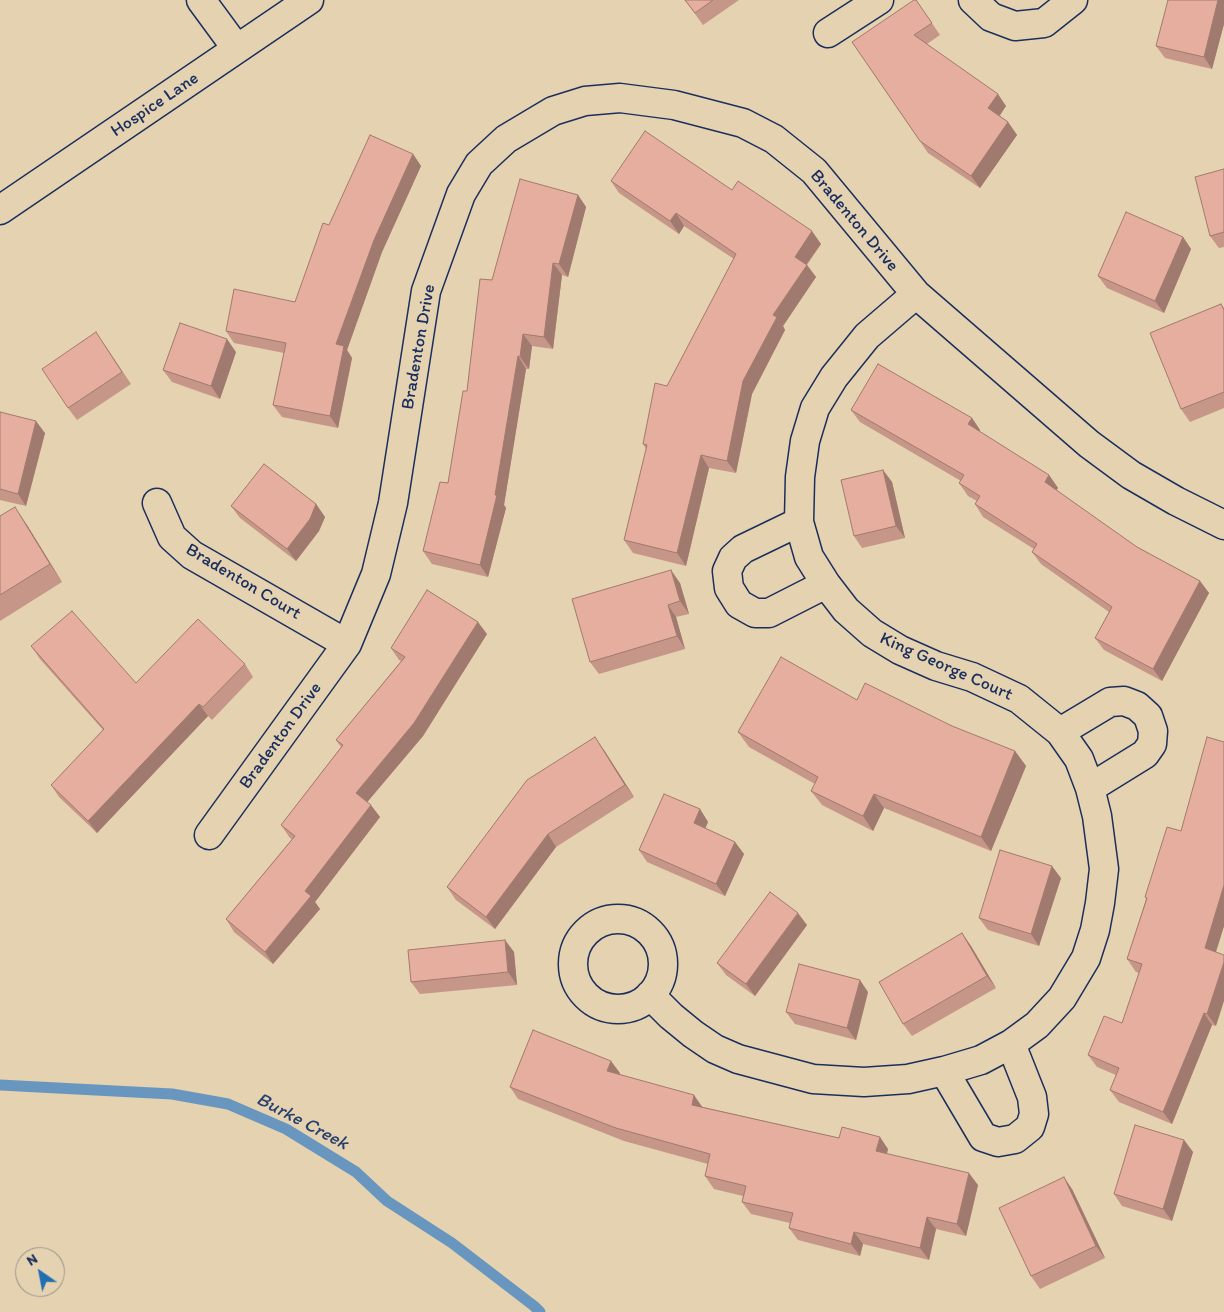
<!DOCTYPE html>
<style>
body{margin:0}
#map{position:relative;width:1224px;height:1312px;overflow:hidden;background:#e5d2b0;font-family:Itim,sans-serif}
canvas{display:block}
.north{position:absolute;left:15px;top:1247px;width:50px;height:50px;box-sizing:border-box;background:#e5d2b0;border:1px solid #94918f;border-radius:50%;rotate:327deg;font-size:14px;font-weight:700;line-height:20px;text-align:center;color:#1b2f5e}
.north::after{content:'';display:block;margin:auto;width:18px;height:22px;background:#1f6fb2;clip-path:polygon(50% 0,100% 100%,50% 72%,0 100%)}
</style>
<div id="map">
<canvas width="1224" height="1312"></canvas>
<div class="north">N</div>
</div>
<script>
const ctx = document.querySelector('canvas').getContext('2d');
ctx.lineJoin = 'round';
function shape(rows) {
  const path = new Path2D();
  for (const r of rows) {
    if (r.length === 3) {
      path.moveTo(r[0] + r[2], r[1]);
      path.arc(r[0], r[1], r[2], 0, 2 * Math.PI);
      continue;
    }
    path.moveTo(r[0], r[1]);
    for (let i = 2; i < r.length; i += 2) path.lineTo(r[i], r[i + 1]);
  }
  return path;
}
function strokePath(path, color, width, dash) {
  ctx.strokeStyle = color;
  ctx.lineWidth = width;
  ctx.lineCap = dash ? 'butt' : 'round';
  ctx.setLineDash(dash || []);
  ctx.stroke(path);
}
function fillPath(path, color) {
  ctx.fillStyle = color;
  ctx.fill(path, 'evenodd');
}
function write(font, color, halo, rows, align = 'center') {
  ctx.font = font + ' Itim,sans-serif';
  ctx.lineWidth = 4.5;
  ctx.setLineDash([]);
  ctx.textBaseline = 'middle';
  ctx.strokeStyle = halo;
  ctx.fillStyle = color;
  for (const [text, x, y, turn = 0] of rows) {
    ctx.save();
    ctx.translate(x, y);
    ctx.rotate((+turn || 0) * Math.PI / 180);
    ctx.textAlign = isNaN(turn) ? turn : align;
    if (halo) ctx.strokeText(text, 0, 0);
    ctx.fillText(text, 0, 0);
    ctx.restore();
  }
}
strokePath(shape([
 [0,1085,172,1094,228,1104,286,1129,356,1172,387,1201,452,1243,534,1306,540,1312]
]), '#6896be', 11);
const minor = shape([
 [201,0,237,49],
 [973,0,991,17,1015,26,1044,23,1073,0],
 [828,33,879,0],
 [0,210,309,0],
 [157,503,172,537,192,555,347,644],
 [799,522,743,549,733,558,727,571,729,588,739,604,755,613,769,613,826,584],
 [1060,732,1110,702,1124,701,1137,706,1148,716,1153,731,1152,744,1145,754,1090,788],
 [209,835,347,644,376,574,393,503,426,291,461,194,479,164,506,139,553,111,585,101,620,98,674,105,743,123,774,139,814,171,916,294,1089,444,1131,475,1176,501,1224,525],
 [618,964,45],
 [650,995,671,1016,693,1034,715,1049,738,1059,813,1079,864,1082,908,1079,944,1071,981,1060,1011,1044,1037,1025,1062,998,1086,958,1095,930,1100,903,1104,869,1097,816,1090,788,1079,759,1060,732,1019,699,972,677,936,666,900,650,872,633,846,610,826,584,809,557,799,522,800,477,805,441,815,408,834,377,867,336,916,294],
 [944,1071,983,1137,998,1142,1015,1139,1030,1127,1034,1114,1032,1097,1011,1044]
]);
strokePath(minor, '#1b2f5e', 31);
strokePath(minor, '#e5d2b0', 28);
fillPath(shape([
 [685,0,739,0,703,25],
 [916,0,940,35,927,44,1006,106,1000,116,1008,122,1017,135,980,188,928,153,852,42],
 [1224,0,1224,24,1212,69,1165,58,1156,46],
 [413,154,421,166,382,252,347,350,352,358,338,428,282,417,273,405,284,353,234,343,226,331,295,302,329,225],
 [1224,169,1224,247,1219,248,1210,236],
 [611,181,732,190,821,244,807,265,816,277,783,326,785,330,752,394,736,473,709,468,686,566,633,553,624,540,646,449,643,444,667,386,734,259,684,226,679,234,619,193],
 [578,195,586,207,568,277,562,275,553,349,532,346,529,369,526,369,504,505,506,508,488,577,432,564,423,551,448,483,467,391,492,280],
 [1183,237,1191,249,1164,313,1107,288,1098,276],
 [1221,304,1224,308,1224,408,1190,422,1181,409],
 [105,345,131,384,77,420,68,408],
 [236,352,220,399,172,382,163,370],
 [851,410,972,418,980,430,980,432,1049,475,1058,488,1056,490,1137,547,1200,581,1209,593,1162,681,1104,650,1095,638,1109,612,1041,564,1032,552,1034,549,983,517,975,504,977,501,968,496,959,483,961,481,860,422],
 [0,412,45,433,26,506,0,500],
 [883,470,892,482,905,538,862,548,854,536],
 [316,504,325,517,319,531,296,561,240,518,231,506],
 [0,516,27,525,62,582,0,621],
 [680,583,689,614,676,617,685,649,599,674,590,662],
 [487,634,423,736,367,802,380,817,315,902,320,909,273,964,234,932,226,919,292,839,290,838,281,825,341,747,336,740,401,661,399,660,391,648],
 [31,646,136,683,245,664,253,677,212,720,208,716,97,833,59,797,51,785,103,730,40,659],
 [857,700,1015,751,1026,766,991,851,884,808,873,831,822,805,811,791,815,784,749,747,738,732],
 [1224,742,1224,926,1216,952,1216,1026,1212,1025,1172,1124,1119,1102,1110,1090,1116,1075,1097,1067,1088,1055,1122,1023,1139,973,1136,972,1127,959,1146,899,1145,897,1181,831],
 [604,750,634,797,556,847,495,929,456,900,447,887],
 [700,809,708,822,705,828,735,842,744,854,725,896,647,862,639,850],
 [1061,878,1039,946,988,930,979,918],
 [807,925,755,996,726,975,717,963],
 [962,933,971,946,996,988,912,1036,903,1024],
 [505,940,514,952,517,985,420,994,411,982],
 [868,992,856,1040,795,1024,786,1012],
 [620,1073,619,1075,703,1107,888,1149,887,1154,978,1185,966,1236,936,1229,929,1260,863,1244,860,1256,798,1240,789,1228,790,1223,751,1214,742,1202,743,1196,714,1189,705,1176,708,1164,624,1141,518,1099,510,1087],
 [1184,1140,1193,1152,1172,1221,1122,1206,1114,1194],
 [1072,1189,1105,1258,1040,1289,1031,1276]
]), '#c69688');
fillPath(shape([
 [1218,0,1224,0,1224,24,1212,69,1204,57],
 [998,94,1006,106,996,120,988,108],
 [1008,122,1017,135,980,188,971,176],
 [413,154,421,166,382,252,347,350,352,358,338,428,330,416,336,344,374,240],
 [578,195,586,207,568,277,559,264],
 [676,213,684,226,679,234,670,221],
 [812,231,821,244,803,269,795,257],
 [1183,237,1191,249,1164,313,1155,301],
 [553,263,562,275,553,349,544,337],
 [807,265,816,277,783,326,785,330,752,394,736,473,727,461,743,381,773,315],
 [523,334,532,346,529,369,520,357],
 [227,339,236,352,220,399,211,386],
 [518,356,526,369,504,505,506,508,488,577,480,565,495,495],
 [972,418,980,430,977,437,968,424],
 [36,421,45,433,26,506,18,494],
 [701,455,709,468,686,566,677,553],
 [883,470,892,482,905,538,896,526],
 [1049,475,1058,488,1053,495,1045,482],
 [316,504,325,517,319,531,296,561,287,549],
 [15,507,27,525,62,582,50,564],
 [671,570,680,583,689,614,680,601],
 [1200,581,1209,593,1162,681,1153,669],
 [668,605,676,617,685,649,677,636],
 [478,622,487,634,423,736,364,806,356,793],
 [199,704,208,716,97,833,88,821],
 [595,737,604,750,634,797,625,785],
 [1015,751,1026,766,991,851,981,837],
 [874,794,884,808,873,831,863,816],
 [371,805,380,817,315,902,320,909,273,964,265,952,305,891],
 [700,809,708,822,702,836,694,823],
 [548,834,556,847,495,929,486,917],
 [735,842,744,854,725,896,716,884],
 [1052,866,1061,878,1039,946,1031,934],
 [1224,885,1224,926,1213,961,1205,948],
 [798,913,807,925,755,996,746,984],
 [962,933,971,946,996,988,987,976],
 [505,940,514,952,517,985,508,972],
 [1224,962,1224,1001,1216,1026,1207,1014],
 [860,980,868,992,856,1040,847,1028],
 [1204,1013,1212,1025,1172,1124,1163,1112],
 [611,1061,620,1073,616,1084,607,1071],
 [694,1095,703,1108,692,1105],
 [880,1137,888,1149,884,1163,876,1151],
 [1184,1140,1193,1152,1172,1221,1163,1209],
 [969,1173,978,1185,966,1236,957,1224],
 [1064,1177,1072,1189,1105,1258,1096,1246],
 [927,1217,936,1229,929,1260,920,1248],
 [854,1232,863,1244,860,1256,851,1244]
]), '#a17a6f');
const building = shape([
 [685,0,713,0,695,13,685,0],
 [914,0,916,0,932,23,914,35,998,94,988,108,1008,122,971,176,920,141,852,42,914,0],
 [1168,0,1218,0,1204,57,1156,46,1168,0],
 [645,131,732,190,738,181,812,231,795,257,807,265,773,315,777,317,743,381,727,461,701,455,677,553,624,540,647,445,643,444,655,383,667,386,736,254,676,213,670,221,611,181,645,131],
 [370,135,413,154,374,240,336,344,344,346,330,416,273,405,286,343,226,331,234,289,295,302,323,223,329,225,370,135],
 [1224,169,1224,232,1210,236,1195,177,1224,169],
 [520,179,578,195,559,264,553,263,544,337,523,334,520,357,518,356,495,495,497,495,480,565,423,551,440,482,448,483,463,391,467,391,480,279,492,280,520,179],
 [1126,212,1183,237,1155,301,1098,276,1126,212],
 [1221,304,1224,310,1224,392,1181,409,1150,333,1221,304],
 [180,323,227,339,211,386,163,370,180,323],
 [96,332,122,372,68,408,42,369,96,332],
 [878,364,972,418,968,424,1049,475,1045,482,1137,547,1200,581,1153,669,1095,638,1112,607,1032,552,1037,544,975,504,980,496,959,483,964,475,851,410,878,364],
 [0,412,36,421,18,494,0,489,0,412],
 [264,464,316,504,310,519,287,549,231,506,264,464],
 [883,470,896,526,854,536,841,480,883,470],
 [15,507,50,564,0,595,0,516,15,507],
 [671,570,680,601,668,605,677,636,590,662,572,599,671,570],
 [427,590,478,622,414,723,356,793,371,805,305,891,311,896,265,952,226,919,295,836,281,825,343,745,336,740,405,657,391,648,427,590],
 [72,611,136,683,198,619,245,664,203,707,199,704,88,821,51,785,104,729,31,646,72,611],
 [781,657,857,700,865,683,952,726,1015,751,981,837,874,794,863,816,811,791,818,777,738,732,781,657],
 [595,737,625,785,548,834,486,917,447,887,527,780,595,737],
 [1207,737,1224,742,1224,885,1205,948,1224,955,1224,962,1207,1014,1204,1013,1163,1112,1110,1090,1119,1068,1088,1055,1104,1016,1122,1023,1142,964,1127,959,1147,898,1145,897,1167,827,1181,831,1207,737],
 [664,794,700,809,694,823,735,842,716,884,639,850,664,794],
 [1000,850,1052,866,1031,934,979,918,1000,850],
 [770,892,798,913,746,984,717,963,770,892],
 [962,933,987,976,903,1024,879,982,962,933],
 [505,940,508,972,411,982,408,950,505,940],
 [799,964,860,980,847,1028,786,1012,799,964],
 [533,1030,611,1061,607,1071,694,1095,692,1105,839,1138,842,1127,880,1137,876,1151,969,1173,957,1224,927,1217,920,1248,854,1232,851,1244,789,1228,793,1213,742,1202,746,1186,705,1176,710,1154,616,1128,510,1087,533,1030],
 [1135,1125,1184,1140,1163,1209,1114,1194,1135,1125],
 [1064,1177,1096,1246,1031,1276,999,1208,1064,1177]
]);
fillPath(building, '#e6ae9e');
strokePath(building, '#a17a6f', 1);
write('18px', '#1b2f5e', '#e5d2b0', [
 ["Hospice Lane",155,105,-34],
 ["Bradenton Drive",854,221,50],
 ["Bradenton Drive",419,347,-80],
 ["Bradenton Court",243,582,31],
 ["King George Court",946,667,24],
 ["Bradenton Drive",281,736,-54]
]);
write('italic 19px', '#28406e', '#e5d2b0', [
 ["Burke Creek",302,1122,28]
]);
</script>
